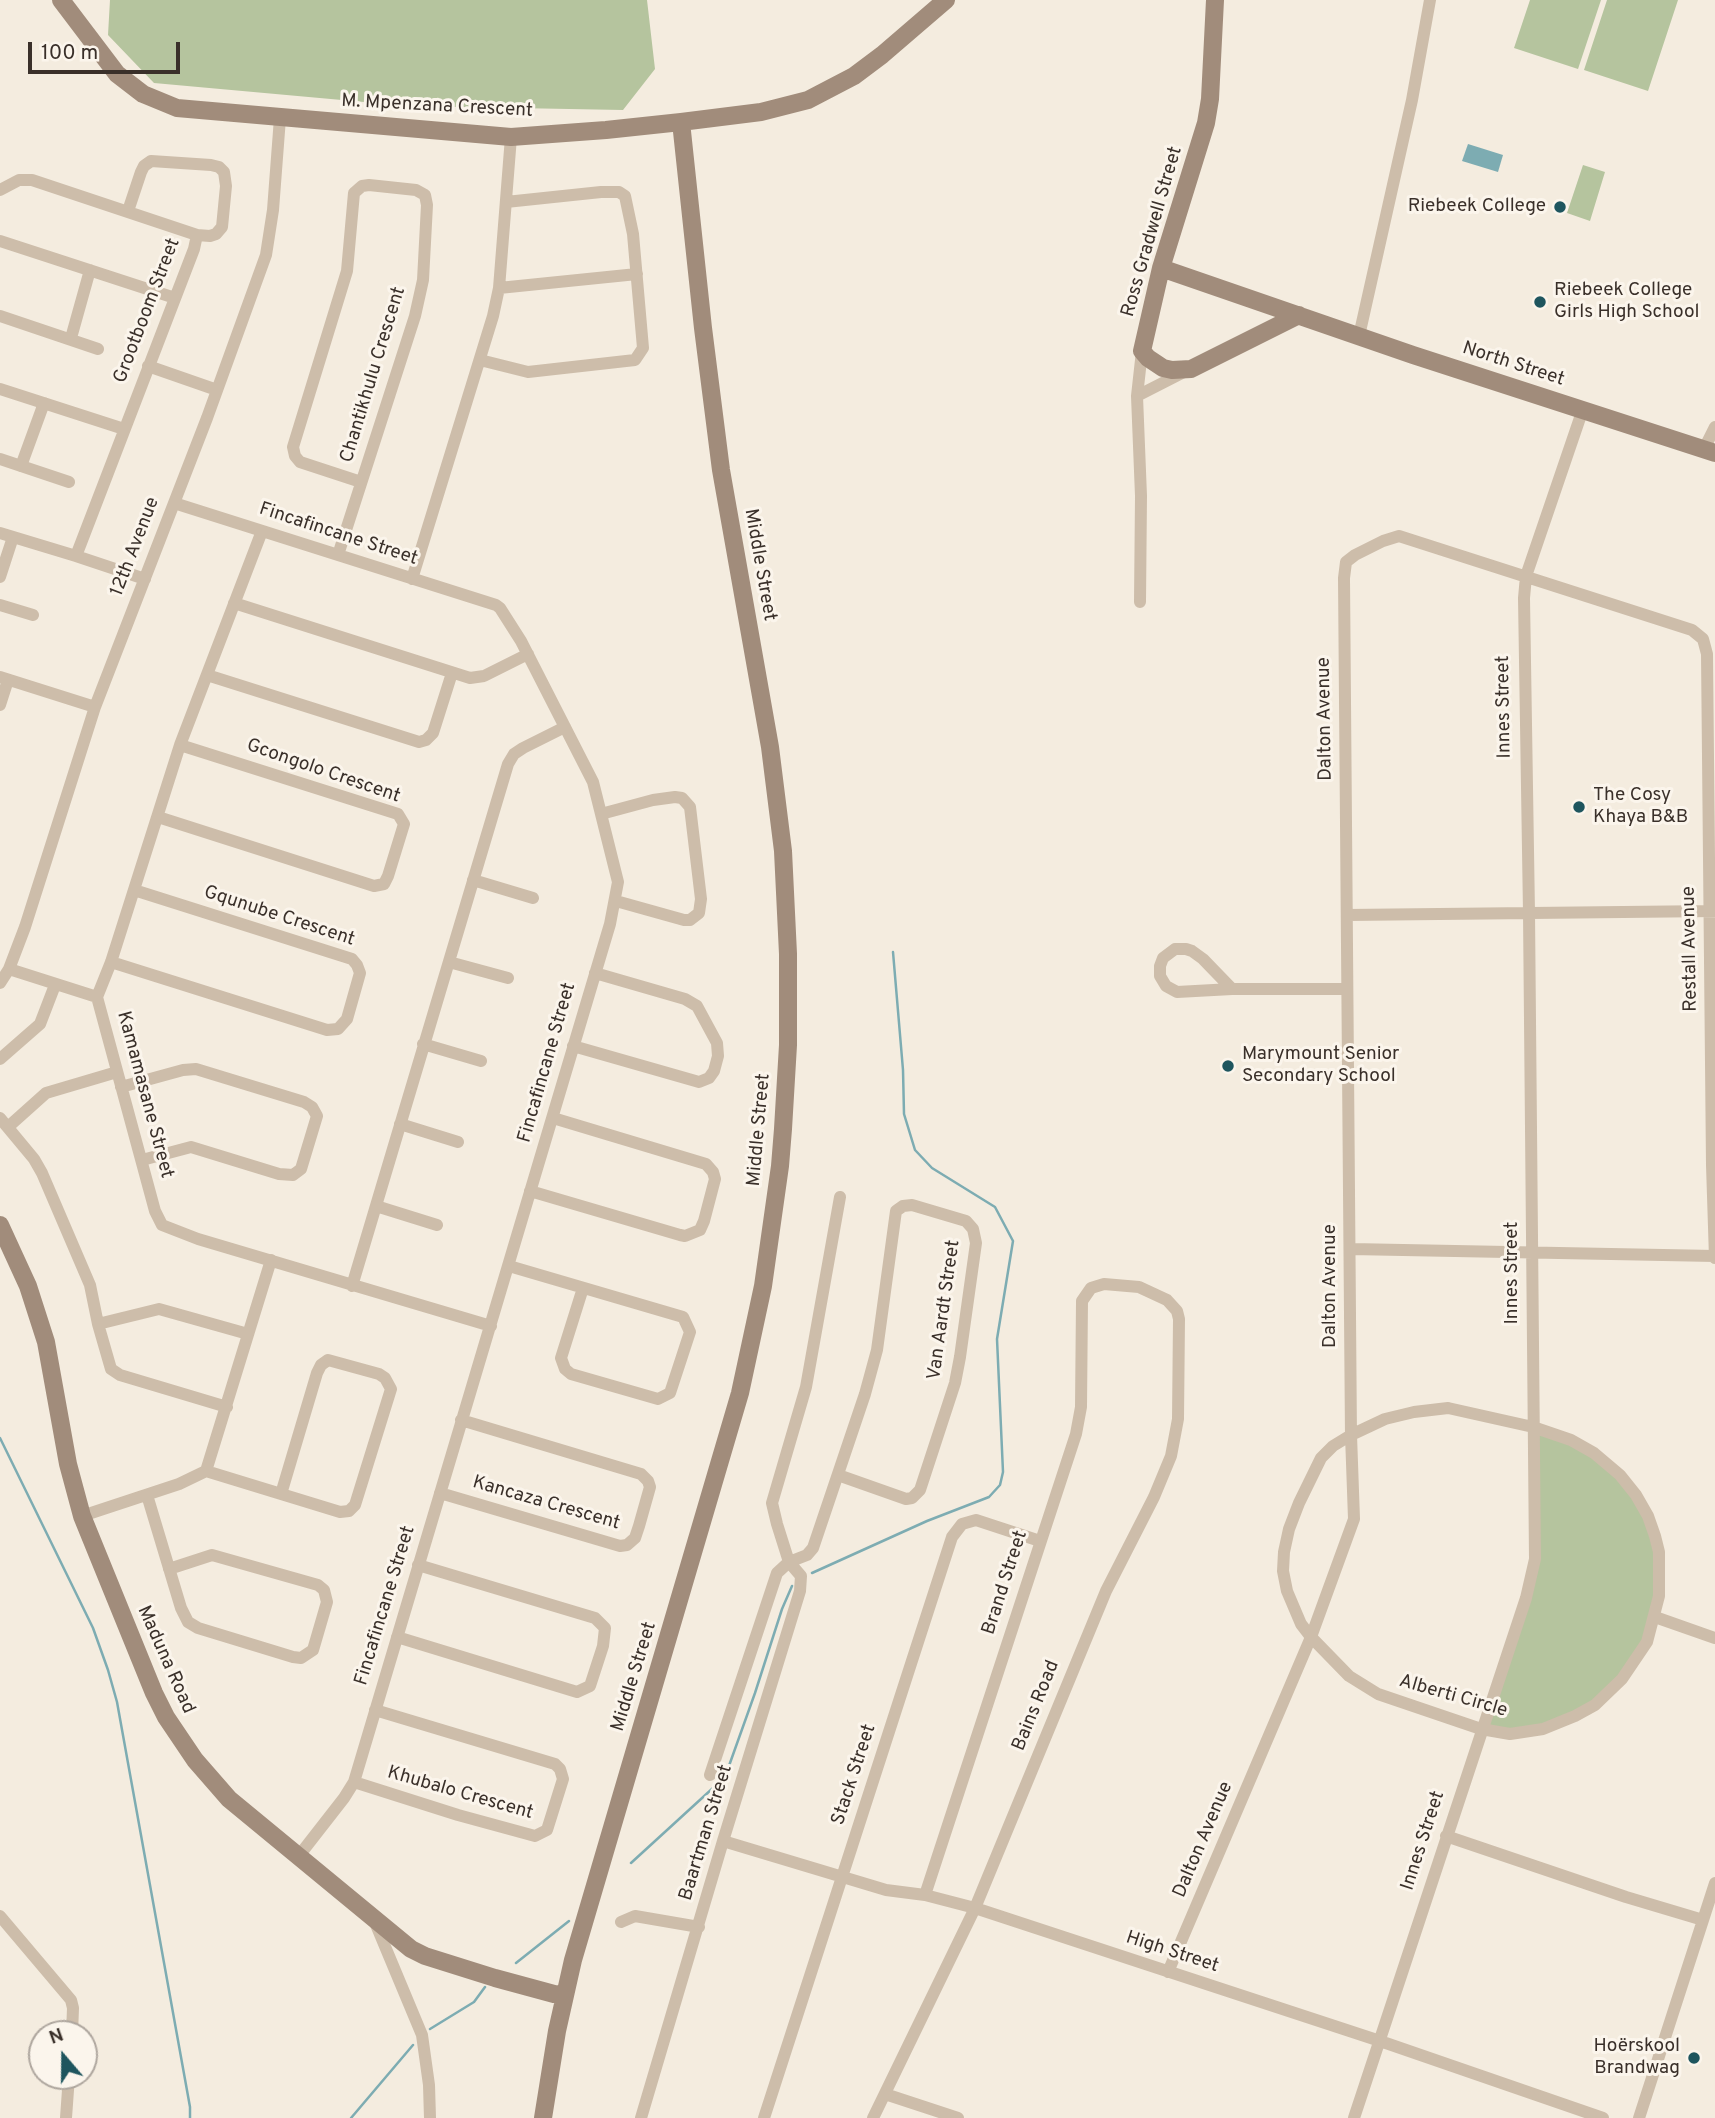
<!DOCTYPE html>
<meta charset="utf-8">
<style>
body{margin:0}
#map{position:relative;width:1715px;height:2118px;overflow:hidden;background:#f4ecdf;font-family:Overpass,sans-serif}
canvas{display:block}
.north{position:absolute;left:28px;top:2020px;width:70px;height:70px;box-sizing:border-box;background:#fbf5ec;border:2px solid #aea69e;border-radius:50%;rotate:340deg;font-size:19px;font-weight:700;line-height:28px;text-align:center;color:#3a302a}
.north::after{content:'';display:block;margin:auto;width:24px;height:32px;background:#1e555e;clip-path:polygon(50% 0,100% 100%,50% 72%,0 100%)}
.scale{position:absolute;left:28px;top:42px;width:152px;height:32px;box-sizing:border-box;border:4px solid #3a302a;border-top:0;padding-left:9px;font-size:21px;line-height:24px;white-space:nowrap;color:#3a302a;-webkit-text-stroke:5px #fbf5ec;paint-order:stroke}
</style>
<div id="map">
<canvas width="1715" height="2118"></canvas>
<div class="north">N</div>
<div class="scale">100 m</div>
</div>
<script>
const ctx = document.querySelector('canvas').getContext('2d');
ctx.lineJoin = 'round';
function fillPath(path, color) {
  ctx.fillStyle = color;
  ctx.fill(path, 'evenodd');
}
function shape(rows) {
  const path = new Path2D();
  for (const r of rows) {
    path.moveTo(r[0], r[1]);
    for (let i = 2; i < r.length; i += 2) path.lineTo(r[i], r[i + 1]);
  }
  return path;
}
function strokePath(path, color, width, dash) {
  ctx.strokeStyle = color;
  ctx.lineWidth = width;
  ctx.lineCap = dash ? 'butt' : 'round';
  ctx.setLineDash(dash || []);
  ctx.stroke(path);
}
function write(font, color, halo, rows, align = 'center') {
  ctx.font = font + ' Overpass,sans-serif';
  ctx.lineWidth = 6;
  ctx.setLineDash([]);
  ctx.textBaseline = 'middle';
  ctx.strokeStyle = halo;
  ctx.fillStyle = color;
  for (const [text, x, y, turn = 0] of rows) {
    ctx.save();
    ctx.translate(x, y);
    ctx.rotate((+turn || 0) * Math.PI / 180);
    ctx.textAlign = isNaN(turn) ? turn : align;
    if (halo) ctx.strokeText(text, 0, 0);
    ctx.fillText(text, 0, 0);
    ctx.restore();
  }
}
fillPath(shape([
 [110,0,647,0,655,69,623,110,408,106,154,83,108,35],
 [1530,0,1601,0,1578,69,1514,48],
 [1607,0,1678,0,1648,91,1584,70],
 [1583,165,1605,172,1590,221,1567,213],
 [1535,1429,1577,1447,1620,1476,1651,1512,1659,1553,1650,1642,1585,1712,1546,1731,1481,1736,1536,1575]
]), '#b5c49e');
fillPath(shape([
 [1468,144,1503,155,1498,172,1462,161]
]), '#7dacb2');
strokePath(shape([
 [0,1438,93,1628,108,1670,117,1702,190,2107,190,2118],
 [812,1573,927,1521,989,1497,1000,1485,1003,1472,997,1339,1013,1241,995,1207,932,1168,915,1150,904,1114,903,1070,893,952],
 [631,1863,725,1777,755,1693,782,1609,792,1586],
 [516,1963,569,1921],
 [430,2029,474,2002,485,1987],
 [351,2118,413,2045]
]), '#7dacb2', 2.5);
strokePath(shape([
 [0,190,19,180,32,180,197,235,210,236,216,234,222,227,226,186,224,172,219,167,211,165,151,161,144,166,141,172,128,211],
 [0,241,175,298],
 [499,288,637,274],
 [0,316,98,349],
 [1359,336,1412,100,1430,0],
 [71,338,90,270],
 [480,360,528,372,635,360,643,348,633,234,625,196,619,192,601,192,506,202],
 [148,366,217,390],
 [0,389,124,429],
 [1137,396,1184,372],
 [1704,449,1715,427],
 [0,459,69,482],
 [21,466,44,403],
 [174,503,496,605,500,608,521,641,593,782,618,882,610,924,354,1782,344,1798,298,1857],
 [262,531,180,745,111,962,97,997,155,1211,162,1225,198,1239,491,1326],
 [0,533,76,556,194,249,197,235],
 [338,555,415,316,423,280,427,205,425,195,416,190,369,185,362,186,354,193,347,271,293,447,295,456,300,462,361,482],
 [76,556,145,579],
 [0,577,13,537],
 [412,579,493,316,499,288,511,137],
 [1140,602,1141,496,1137,396,1142,351],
 [234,603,470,678,484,676,528,654],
 [0,605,33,615],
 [207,675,419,742,426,740,433,733,452,673],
 [0,677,95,707],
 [0,705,8,680],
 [601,814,653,800,675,797,682,798,690,807,701,899,699,913,690,920,684,920,616,901],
 [158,817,374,886,384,884,388,876,404,824,398,814,180,745],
 [473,880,533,898],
 [1347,915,1715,911],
 [111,962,327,1030,338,1029,347,1019,360,973,357,965,352,959,134,890],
 [449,962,508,978],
 [9,969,97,997],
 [0,983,9,969,25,927,95,707,207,418,266,255,273,210,280,118],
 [1232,989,1203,959,1192,951,1186,949,1175,949,1163,958,1160,966,1160,976,1166,986,1177,992,1232,989,1346,989],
 [423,1044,481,1061],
 [573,1046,699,1082,709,1078,714,1071,718,1056,717,1043,697,1006,685,999,595,973],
 [0,1059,40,1024,55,985],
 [121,1087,183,1070,196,1069,304,1102,312,1107,317,1116,301,1169,293,1175,279,1174,191,1147,142,1160],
 [0,1118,34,1159,42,1173,90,1285,98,1324,111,1369,120,1375,227,1407],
 [400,1124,458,1142],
 [8,1127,46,1093,117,1072],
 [530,1191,680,1235,685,1236,700,1230,704,1221,715,1179,713,1172,706,1164,553,1118],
 [376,1206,437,1225],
 [1351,1249,1715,1256],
 [509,1266,683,1317,684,1319,690,1332,670,1393,658,1399,571,1374,565,1369,561,1358,583,1288],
 [352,1286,508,764,514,754,523,748,565,727],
 [98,1324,159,1309,248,1334],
 [1448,1408,1533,1427,1571,1440,1594,1453,1620,1475,1636,1495,1648,1516,1655,1536,1659,1552,1659,1596,1647,1642,1622,1679,1595,1705,1575,1716,1543,1729,1510,1734,1481,1729,1378,1694,1349,1676,1311,1637,1301,1624,1287,1591,1283,1571,1284,1552,1289,1529,1299,1503,1321,1458,1333,1446,1351,1435,1385,1419,1414,1412,1448,1408],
 [206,1471,340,1512,349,1511,355,1505,391,1389,385,1378,379,1374,328,1360,321,1365,317,1373,281,1494],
 [440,1493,620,1546,627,1545,635,1538,639,1526,650,1487,648,1481,641,1474,461,1420],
 [147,1495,181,1608,188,1622,198,1628,293,1657,301,1658,313,1650,327,1602,324,1590,318,1585,212,1555,169,1569],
 [82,1516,179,1484,206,1471,271,1260],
 [1655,1617,1715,1638],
 [397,1637,577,1692,590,1686,603,1646,605,1628,595,1618,418,1565],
 [710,1775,777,1573,789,1562,807,1555,813,1548,865,1394,877,1350,896,1211,903,1206,912,1205,966,1221,973,1229,976,1243,960,1357,955,1383,920,1490,912,1498,906,1499,838,1475],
 [354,1782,458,1815,535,1836,547,1830,563,1779,560,1769,555,1764,375,1710],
 [1446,1836,1626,1897,1703,1920],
 [723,1841,886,1890,925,1895,975,1908,1380,2041,1603,2118],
 [0,1916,71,2000,73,2008,72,2034],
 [374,1920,422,2035,429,2085,430,2118],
 [621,1922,635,1916,699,1927],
 [1168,1972,1311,1637,1354,1519,1351,1435,1344,578,1346,562,1355,555,1383,541,1399,536,1692,630,1703,639,1707,654,1712,1165,1715,1258],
 [885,2094,958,2118],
 [66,2118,69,2076],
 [641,2118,723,1841,800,1591,801,1576,789,1562,777,1524,772,1503,806,1387,840,1197],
 [764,2118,952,1537,962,1524,976,1520,1040,1541],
 [873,2118,975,1908,1106,1591,1154,1497,1171,1456,1178,1419,1179,1319,1177,1311,1167,1300,1139,1287,1104,1284,1091,1288,1082,1301,1081,1407,1076,1434,925,1895],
 [1354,2118,1526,1598,1535,1559,1529,913,1524,598,1526,576,1583,409],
 [1639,2118,1715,1883]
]), '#cdbdaa', 12);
strokePath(shape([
 [61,0,117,74,143,94,177,108,511,137,606,130,681,122,761,112,808,100,854,76,882,55,946,0],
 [1215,0,1210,99,1206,123,1161,268,1142,351,1148,358,1163,368,1172,370,1191,369,1299,315],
 [1161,268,1413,355,1715,453],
 [0,1225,28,1286,46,1342,68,1464,82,1516,154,1693,166,1717,195,1760,229,1799,411,1949,425,1956,495,1978,554,1994,565,1995],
 [543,2118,557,2031,573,1960,740,1393,763,1286,780,1166,783,1129,788,1045,788,954,783,851,770,747,721,470,703,328,681,122]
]), '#a18c7b', 18);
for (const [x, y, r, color] of [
 [1560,207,7,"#1e555e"],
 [1540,302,7,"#1e555e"],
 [1579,807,7,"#1e555e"],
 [1228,1066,7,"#1e555e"],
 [1694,2058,7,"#1e555e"]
]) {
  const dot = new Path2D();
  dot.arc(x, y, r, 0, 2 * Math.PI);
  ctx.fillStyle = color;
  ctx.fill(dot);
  strokePath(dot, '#fbf5ec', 2.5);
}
write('19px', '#3a302a', '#fbf5ec', [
 ["M. Mpenzana Crescent",437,107,3],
 ["Ross Gradwell Street",1153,232,-74],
 ["Grootboom Street",148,311,-69],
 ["North Street",1513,365,18],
 ["Chantikhulu Crescent",374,375,-73],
 ["Fincafincane Street",338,535,18],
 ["12th Avenue",136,547,-69],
 ["Middle Street",759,565,80],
 ["Innes Street",1505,707,-91],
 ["Dalton Avenue",1326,719,-91],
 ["Gcongolo Crescent",323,772,19],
 ["Gqunube Crescent",279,917,18],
 ["Restall Avenue",1691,949,-91],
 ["Fincafincane Street",548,1063,-74],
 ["Kamamasane Street",144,1095,75],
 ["Middle Street",760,1130,-85],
 ["Innes Street",1513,1273,-90],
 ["Dalton Avenue",1331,1286,-90],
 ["Van Aardt Street",945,1310,-82],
 ["Kancaza Crescent",546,1504,16],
 ["Brand Street",1006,1583,-72],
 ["Fincafincane Street",386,1606,-73],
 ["Maduna Road",165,1660,66],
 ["Middle Street",635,1677,-73],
 ["Alberti Circle",1453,1697,16],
 ["Bains Road",1037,1706,-68],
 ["Stack Street",855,1775,-72],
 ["Khubalo Crescent",460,1794,16],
 ["Baartman Street",707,1833,-73],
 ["Dalton Avenue",1204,1840,-67],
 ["Innes Street",1424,1841,-72],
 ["High Street",1172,1953,18]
]);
write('19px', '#3a302a', '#fbf5ec', [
 ["Riebeek College",1546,207,"right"],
 ["Riebeek College",1554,291],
 ["Girls High School",1554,313],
 ["The Cosy",1593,796],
 ["Khaya B&B",1593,818],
 ["Marymount Senior",1242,1055],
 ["Secondary School",1242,1077],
 ["Hoërskool",1680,2047,"right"],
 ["Brandwag",1680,2069,"right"]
], 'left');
</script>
